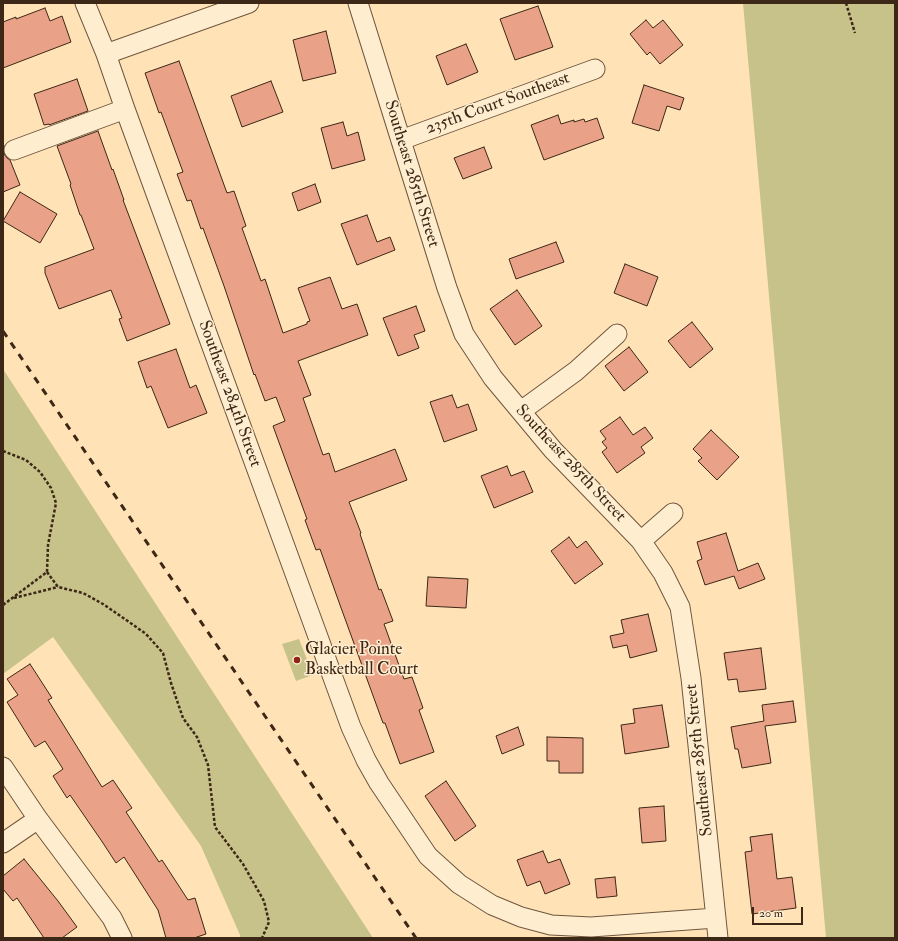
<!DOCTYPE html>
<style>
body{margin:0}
#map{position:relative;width:898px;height:941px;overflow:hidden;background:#ffe3b6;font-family:"IM FELL Double Pica",serif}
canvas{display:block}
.frame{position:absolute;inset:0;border:4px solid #3d2716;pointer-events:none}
.scale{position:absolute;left:752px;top:907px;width:51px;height:18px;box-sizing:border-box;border:2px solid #3d2716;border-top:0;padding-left:5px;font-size:12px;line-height:14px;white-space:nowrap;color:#3d2716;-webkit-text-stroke:3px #ffedd0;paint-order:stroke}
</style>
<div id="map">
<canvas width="898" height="941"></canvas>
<div class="frame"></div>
<div class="scale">20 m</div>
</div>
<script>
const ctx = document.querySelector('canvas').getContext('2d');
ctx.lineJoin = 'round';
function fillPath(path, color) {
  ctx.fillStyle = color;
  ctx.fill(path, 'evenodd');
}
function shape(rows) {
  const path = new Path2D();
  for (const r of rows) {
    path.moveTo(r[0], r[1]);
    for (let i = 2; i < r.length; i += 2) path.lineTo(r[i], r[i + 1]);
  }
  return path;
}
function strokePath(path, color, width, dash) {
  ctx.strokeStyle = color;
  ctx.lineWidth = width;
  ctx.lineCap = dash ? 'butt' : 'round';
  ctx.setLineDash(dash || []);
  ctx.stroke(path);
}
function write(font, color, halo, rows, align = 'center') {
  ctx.font = font + ' "IM FELL Double Pica",serif';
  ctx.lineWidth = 3;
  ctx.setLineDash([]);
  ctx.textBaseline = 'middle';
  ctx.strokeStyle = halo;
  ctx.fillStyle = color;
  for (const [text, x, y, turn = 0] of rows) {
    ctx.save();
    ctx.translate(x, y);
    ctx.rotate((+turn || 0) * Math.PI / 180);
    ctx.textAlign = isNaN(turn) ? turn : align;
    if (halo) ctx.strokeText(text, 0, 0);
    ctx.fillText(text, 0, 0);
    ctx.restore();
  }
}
fillPath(shape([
 [743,3,895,3,895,938,826,938],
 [3,369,373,938,240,938,240,935,201,846,53,637,3,674],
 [299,639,313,675,296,681,282,644]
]), '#c6c28a');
const building = shape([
 [538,6,553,47,515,60,500,19,538,6],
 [45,8,50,21,62,16,71,42,3,68,3,22,16,17,16,19,45,8],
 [646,20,653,28,663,20,683,45,660,64,650,52,647,55,630,34,646,20],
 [326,31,336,73,303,81,293,40,326,31],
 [466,44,478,72,447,85,436,56,466,44],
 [179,61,227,193,234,191,246,226,242,228,261,281,265,279,283,333,307,324,307,322,310,321,298,288,330,277,342,309,357,304,368,335,298,361,311,395,303,398,323,455,329,453,335,472,395,449,407,480,349,502,361,533,360,534,379,590,381,589,393,621,384,624,404,679,412,677,423,708,419,710,434,752,400,764,385,723,383,723,340,605,320,549,316,550,305,520,307,519,273,426,285,421,276,397,265,401,255,374,254,375,224,286,203,228,201,229,191,200,187,201,177,174,183,172,161,112,159,113,145,73,179,61],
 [77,79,88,111,49,125,49,124,44,125,34,94,77,79],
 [271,81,283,112,242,127,231,96,271,81],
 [644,85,684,98,680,110,667,106,659,131,632,123,644,85],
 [558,115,561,124,574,120,574,122,584,119,585,122,597,118,604,138,544,160,531,125,558,115],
 [343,122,347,136,358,132,365,160,332,169,321,128,343,122],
 [98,131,112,170,113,169,124,200,123,200,170,324,127,341,119,319,122,318,111,290,59,309,45,273,45,267,94,249,81,215,80,215,70,185,71,184,57,146,98,131],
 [3,144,4,146,3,149,4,154,7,158,10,160,20,185,3,192,3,144],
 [484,147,492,168,463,179,454,158,484,147],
 [315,184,321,202,298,211,292,193,315,184],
 [20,192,57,214,40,243,3,221,20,192],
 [367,215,377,242,390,237,395,250,357,265,341,224,367,215],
 [556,242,564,262,516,279,509,259,556,242],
 [625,264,658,277,647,306,614,293,625,264],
 [517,290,542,326,515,345,490,309,517,290],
 [416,306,425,331,414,335,419,348,398,356,383,318,416,306],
 [692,322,713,349,690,368,668,341,692,322],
 [629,347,648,372,624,391,605,366,629,347],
 [176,349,190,388,196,385,207,413,168,428,151,386,147,388,138,362,176,349],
 [452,395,457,408,468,404,477,430,444,442,430,402,452,395],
 [620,417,633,435,645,427,653,438,641,447,645,453,617,473,602,452,607,448,602,442,606,439,600,431,620,417],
 [711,430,739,457,717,480,698,461,702,458,693,449,711,430],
 [507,466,511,476,524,471,533,492,494,508,481,476,507,466],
 [726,533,738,571,758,563,765,579,739,589,734,576,705,585,697,561,702,559,697,542,726,533],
 [569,537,577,548,586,541,603,564,575,584,551,551,569,537],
 [428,577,468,579,466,608,426,606,428,577],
 [648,614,657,651,630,658,627,645,613,648,610,636,624,633,621,620,648,614],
 [761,648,766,689,739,692,737,679,728,680,724,653,761,648],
 [30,664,52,698,48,700,102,787,113,780,132,808,126,812,159,862,162,860,188,900,195,898,206,934,194,938,166,938,158,910,124,857,116,863,103,843,70,795,67,798,53,776,63,769,45,741,35,747,7,702,18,695,7,679,30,664],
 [793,701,796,722,765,726,771,763,742,768,738,749,735,749,731,727,764,721,762,705,793,701],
 [662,705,669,747,625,754,621,725,635,723,633,709,662,705],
 [518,727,524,745,502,754,496,736,518,727],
 [547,737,583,738,583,773,559,773,559,761,547,761,547,737],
 [446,781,476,826,455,841,425,796,446,781],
 [664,806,666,841,642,843,639,808,664,806],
 [772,834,777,879,792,877,796,908,752,914,745,852,752,851,750,837,772,834],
 [543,851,548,863,560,859,570,884,545,894,540,881,527,886,517,860,543,851],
 [24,859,58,901,77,927,62,938,44,938,17,898,13,901,3,889,3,876,24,859],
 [615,877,617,896,597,898,595,879,615,877]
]);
fillPath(building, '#e9a187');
strokePath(building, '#3d2716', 1);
const minor = shape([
 [85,3,106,54,125,109,351,727,366,760,379,783,428,856,459,884,492,905,521,917,551,925,591,927,716,918],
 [358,3,447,288,464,334,493,378,553,450,641,541,663,573,680,607,691,678,718,938],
 [106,54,249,3],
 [401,140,595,69],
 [14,150,125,109],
 [521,411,576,371,617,334],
 [641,541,673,513],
 [3,767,38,819,112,918,122,938],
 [3,843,38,819]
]);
strokePath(minor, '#6e563e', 21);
strokePath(shape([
 [846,3,855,33],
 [3,451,26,460,40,472,51,488,56,503,48,545,47,572,3,605],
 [47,572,58,587,83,593,103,604,132,624,146,634,163,653,171,683,183,718,197,737,208,765,215,827,243,864,264,901,269,922,262,938],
 [14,598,58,587]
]), '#3d2716', 2.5, [3, 2]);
strokePath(minor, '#ffedd0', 19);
strokePath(shape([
 [3,331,416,938]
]), '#3d2716', 3, [7, 7]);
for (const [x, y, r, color] of [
 [297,660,4,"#8f2418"]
]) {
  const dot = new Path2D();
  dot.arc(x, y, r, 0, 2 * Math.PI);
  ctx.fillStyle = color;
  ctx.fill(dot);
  strokePath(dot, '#ffedd0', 1.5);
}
write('17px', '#3d2716', '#ffedd0', [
 ["235th Court Southeast",498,104,-20],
 ["Southeast 285th Street",411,174,73],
 ["Southeast 284th Street",229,394,70],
 ["Southeast 285th Street",570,464,47],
 ["Southeast 285th Street",700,760,-96]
]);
write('17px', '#3d2716', '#ffedd0', [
 ["Glacier Pointe",305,650],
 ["Basketball Court",305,670]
], 'left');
</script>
